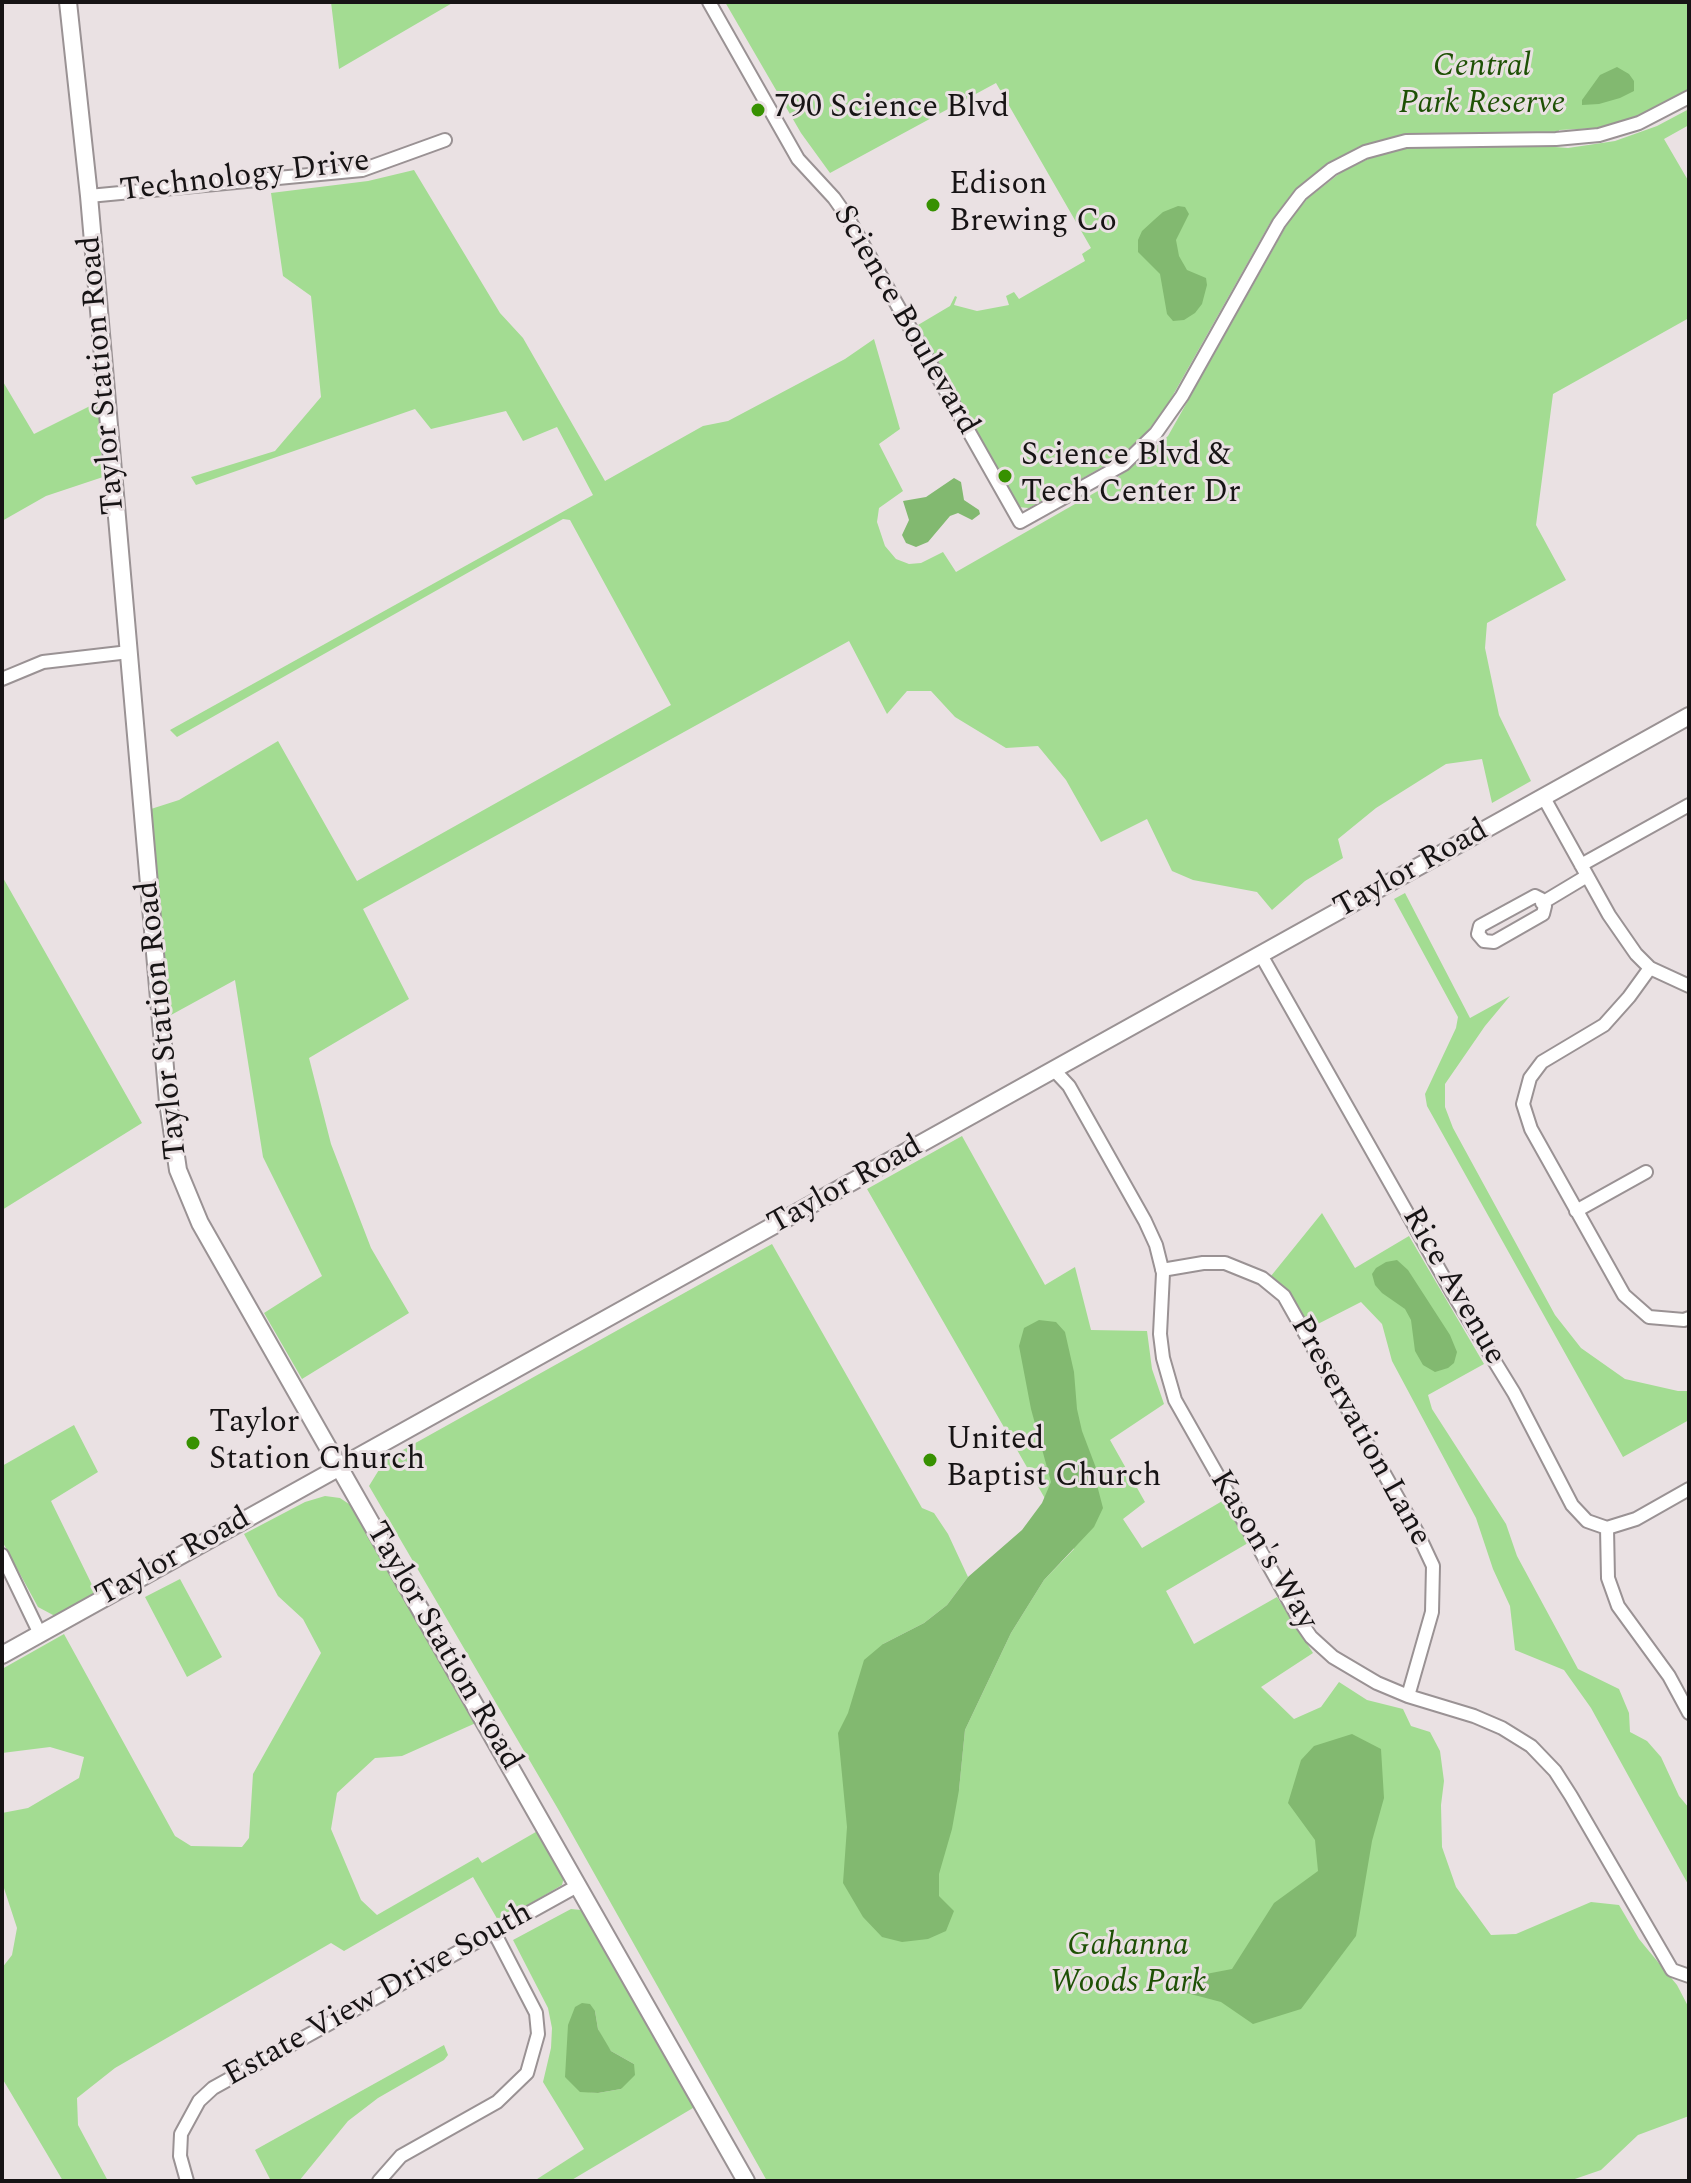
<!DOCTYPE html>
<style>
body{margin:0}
#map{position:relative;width:1691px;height:2183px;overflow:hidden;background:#eae1e3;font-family:Spectral,serif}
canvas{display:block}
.frame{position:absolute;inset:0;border:4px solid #171415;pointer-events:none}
</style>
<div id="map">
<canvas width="1691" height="2183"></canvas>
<div class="frame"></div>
</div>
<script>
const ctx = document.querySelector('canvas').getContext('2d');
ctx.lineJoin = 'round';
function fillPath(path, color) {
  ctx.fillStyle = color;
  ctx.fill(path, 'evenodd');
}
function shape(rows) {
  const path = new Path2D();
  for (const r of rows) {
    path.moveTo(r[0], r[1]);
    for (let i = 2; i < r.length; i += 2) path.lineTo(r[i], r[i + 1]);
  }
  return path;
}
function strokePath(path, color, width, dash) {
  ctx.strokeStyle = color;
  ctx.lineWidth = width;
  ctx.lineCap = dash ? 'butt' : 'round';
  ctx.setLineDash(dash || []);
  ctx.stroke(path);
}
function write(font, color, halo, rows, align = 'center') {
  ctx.font = font + ' Spectral,serif';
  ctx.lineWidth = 6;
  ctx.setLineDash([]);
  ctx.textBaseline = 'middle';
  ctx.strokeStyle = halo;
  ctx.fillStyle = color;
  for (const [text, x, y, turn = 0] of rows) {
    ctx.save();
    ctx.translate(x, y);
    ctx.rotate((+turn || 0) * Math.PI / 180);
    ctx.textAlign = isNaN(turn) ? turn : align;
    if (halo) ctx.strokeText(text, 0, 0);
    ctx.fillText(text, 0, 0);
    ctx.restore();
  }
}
fillPath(shape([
 [331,2,454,2,339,69],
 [725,2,1689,2,1689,91,1626,121,1598,128,1559,130,1555,147,1568,148,1615,141,1657,126,1689,109,1689,125,1664,139,1689,182,1689,318,1553,394,1536,525,1566,580,1487,623,1485,648,1499,715,1531,781,1492,803,1482,759,1446,764,1376,808,1338,839,1343,858,1305,881,1272,910,1257,892,1193,880,1172,871,1147,819,1101,842,1066,780,1038,746,1006,748,955,717,931,691,907,691,887,714,849,641,363,909,409,999,309,1058,331,1144,371,1248,409,1313,302,1379,264,1313,322,1276,263,1157,235,980,171,1015,167,1013,151,809,179,800,278,741,357,881,671,705,570,520,563,519,177,737,170,730,593,495,557,427,523,441,506,411,431,429,415,409,196,485,191,477,275,451,321,397,311,296,283,276,271,193,368,181,414,170,500,313,523,338,605,481,703,426,728,421,845,359,874,339,900,429,879,444,903,491,879,508,877,522,885,546,896,559,909,564,921,563,943,552,956,572,1103,488,1142,459,1168,436,1289,221,1308,198,1344,170,1377,155,1399,150,1398,137,1358,147,1313,175,1290,196,1270,223,1164,411,1139,441,1115,460,1029,508,1017,507,918,325,950,306,955,296,957,297,954,305,977,311,1009,305,1006,296,1014,292,1019,299,1085,261,1082,254,1091,248,996,83,830,173,801,133],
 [2,380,34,434,98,402,103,477,46,496,2,521],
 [2,876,142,1123,2,1210],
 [1405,893,1470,1018,1510,996,1485,1026,1445,1084,1445,1107,1453,1128,1555,1315,1581,1348,1625,1379,1678,1391,1689,1391,1689,1420,1623,1457,1427,1106,1425,1094,1456,1028,1458,1017,1394,899],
 [962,1136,1045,1285,1075,1267,1091,1330,1147,1331,1152,1369,1164,1404,1110,1440,1145,1502,1123,1519,1142,1548,1224,1500,1248,1543,1166,1591,1194,1644,1277,1597,1313,1653,1261,1687,1294,1719,1321,1707,1339,1682,1367,1700,1403,1709,1411,1726,1430,1732,1440,1751,1444,1781,1441,1805,1442,1847,1456,1887,1491,1935,1516,1934,1591,1902,1619,1905,1639,1939,1677,1985,1689,2008,1689,2116,1638,2135,1601,2170,1569,2181,767,2181,558,1809,369,1486,385,1460,772,1244,922,1508,934,1513,948,1534,968,1577,947,1605,924,1623,883,1644,959,1790,965,1730,1011,1633,1044,1580,1074,1549,867,1189],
 [1322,1213,1355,1268,1409,1236,1484,1364,1428,1395,1432,1409,1506,1524,1517,1556,1578,1669,1619,1689,1629,1713,1630,1732,1647,1741,1661,1757,1679,1796,1689,1808,1689,1886,1591,1708,1564,1670,1515,1650,1510,1606,1493,1569,1476,1518,1392,1361,1382,1324,1361,1302,1310,1328,1291,1297,1271,1276],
 [74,1425,98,1472,51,1501,97,1595,62,1615,53,1615,38,1607,2,1541,2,1466],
 [325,1496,340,1498,352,1506,478,1722,402,1756,375,1758,337,1793,331,1829,361,1900,377,1915,478,1857,482,1863,541,1829,564,1877,562,1885,499,1922,473,1877,344,1951,331,1943,115,2068,77,2098,78,2125,108,2181,63,2181,2,2078,2,1968,12,1955,17,1928,2,1882,2,1813,28,1808,79,1778,84,1757,50,1747,2,1753,2,1669,64,1634,175,1836,191,1846,242,1847,249,1838,253,1774,321,1653,303,1619,278,1596,244,1534,305,1502],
 [180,1579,222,1657,187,1677,145,1597],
 [571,1909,581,1910,590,1918,698,2105,570,2181,534,2181,584,2149,543,2082,551,2048,552,2028,548,2008,513,1940],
 [595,2011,598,2029,604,2042,611,2051,634,2064,621,2089,598,2093,580,2091],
 [444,2045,448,2055,444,2060,378,2098,348,2121,299,2181,271,2181,255,2150]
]), '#a3dc92');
fillPath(shape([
 [1617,67,1629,74,1634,81,1634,91,1620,98,1599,104,1582,105,1582,100,1600,75],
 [1178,206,1185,207,1189,214,1176,240,1179,256,1187,270,1206,278,1207,285,1202,304,1195,313,1184,320,1173,321,1167,314,1160,274,1138,252,1138,240,1142,231,1154,220,1163,212],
 [954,478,961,482,964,500,979,510,980,514,972,520,958,513,950,516,928,542,916,547,906,543,902,535,909,520,903,501,926,497],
 [1397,1260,1408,1270,1450,1335,1457,1352,1454,1363,1448,1368,1435,1372,1423,1365,1415,1351,1411,1320,1405,1309,1382,1293,1375,1285,1372,1274,1376,1268,1386,1262],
 [1039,1320,1056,1322,1065,1332,1074,1372,1077,1409,1082,1431,1096,1468,1097,1485,1103,1508,1094,1527,1044,1580,1011,1633,965,1730,959,1790,952,1829,939,1874,939,1896,954,1911,946,1931,928,1939,902,1942,882,1937,863,1917,843,1883,847,1827,838,1733,848,1713,864,1660,883,1644,924,1623,947,1605,968,1577,1022,1530,1042,1503,1051,1482,1031,1409,1019,1346,1024,1328],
 [1352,1734,1381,1749,1384,1798,1372,1841,1356,1936,1301,2009,1253,2024,1221,2002,1183,1992,1185,1978,1232,1969,1274,1903,1318,1871,1315,1840,1288,1803,1301,1760,1314,1746],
 [582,2003,590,2004,595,2011,598,2029,611,2051,634,2064,635,2075,621,2089,598,2093,580,2092,565,2077,568,2025,575,2007]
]), '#82b970');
const street = shape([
 [709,2,798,159,834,198,848,218,1020,522,1124,464,1156,433,1182,396,1279,223,1301,194,1332,169,1365,152,1406,141,1556,139,1599,135,1639,123,1689,97],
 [89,196,362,170,445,140],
 [2,679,43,662,129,652],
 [1544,798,1609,915,1636,954,1650,968,1689,986],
 [1581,865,1689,805],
 [1535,896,1541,899,1545,906,1543,914,1494,942,1484,941,1478,934,1480,926,1535,896],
 [1542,903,1587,876],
 [1261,955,1452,1292,1514,1393,1572,1505,1587,1521,1607,1528,1636,1519,1689,1489],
 [1650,968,1629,997,1604,1025,1542,1062,1530,1078,1523,1104,1531,1129,1624,1295,1649,1317,1684,1320,1689,1318],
 [1054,1070,1069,1086,1145,1221,1156,1245,1163,1273,1160,1334,1163,1358,1175,1400,1302,1624,1311,1637,1333,1657,1377,1683,1408,1696,1474,1716,1502,1728,1531,1746,1555,1771,1571,1796,1672,1970,1689,1976],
 [1576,1211,1646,1172],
 [1162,1270,1203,1263,1225,1263,1262,1278,1284,1296,1417,1532,1433,1566,1432,1612,1408,1696],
 [1607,1528,1608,1578,1618,1606,1669,1676,1689,1713],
 [2,1555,40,1634],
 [187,2181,180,2156,181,2134,199,2101,213,2088,579,1885],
 [379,2181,401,2156,497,2102,527,2073,538,2034,536,2013,494,1932]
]);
const secondary = shape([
 [68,2,89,196,168,1102,178,1170,200,1223,746,2181],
 [2,1655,1689,716]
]);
strokePath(street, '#9a9294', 16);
strokePath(secondary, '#9a9294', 20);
strokePath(street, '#fff', 12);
strokePath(secondary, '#fff', 16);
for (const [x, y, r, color] of [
 [758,110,8,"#379101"],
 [933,205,8,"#379101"],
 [1005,476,8,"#379101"],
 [193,1443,8,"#379101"],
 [930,1460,8,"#379101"]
]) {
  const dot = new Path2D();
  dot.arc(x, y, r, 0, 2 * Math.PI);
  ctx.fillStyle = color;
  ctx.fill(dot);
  strokePath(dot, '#eae1e3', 3);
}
write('italic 32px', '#1e5105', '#eae1e3', [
 ["Central",1482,69],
 ["Park Reserve",1482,106],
 ["Gahanna",1128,1948],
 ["Woods Park",1128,1985]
]);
write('32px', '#171415', '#eae1e3', [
 ["790 Science Blvd",774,110],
 ["Edison",949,187],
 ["Brewing Co",949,224],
 ["Science Blvd &",1021,458],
 ["Tech Center Dr",1021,495],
 ["Taylor",209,1425],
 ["Station Church",209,1462],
 ["United",946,1442],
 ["Baptist Church",946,1479]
], 'left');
write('32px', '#171415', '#eae1e3', [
 ["Technology Drive",245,178,-7],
 ["Science Boulevard",904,321,60],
 ["Taylor Station Road",104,375,-95],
 ["Taylor Road",1412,871,-29],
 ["Taylor Station Road",164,1020,-96],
 ["Taylor Road",846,1187,-29],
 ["Rice Avenue",1452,1287,60],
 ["Preservation Lane",1359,1432,61],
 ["Kason's Way",1262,1551,59],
 ["Taylor Road",174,1559,-29],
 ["Taylor Station Road",442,1647,60],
 ["Estate View Drive South",379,1996,-29]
]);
</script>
